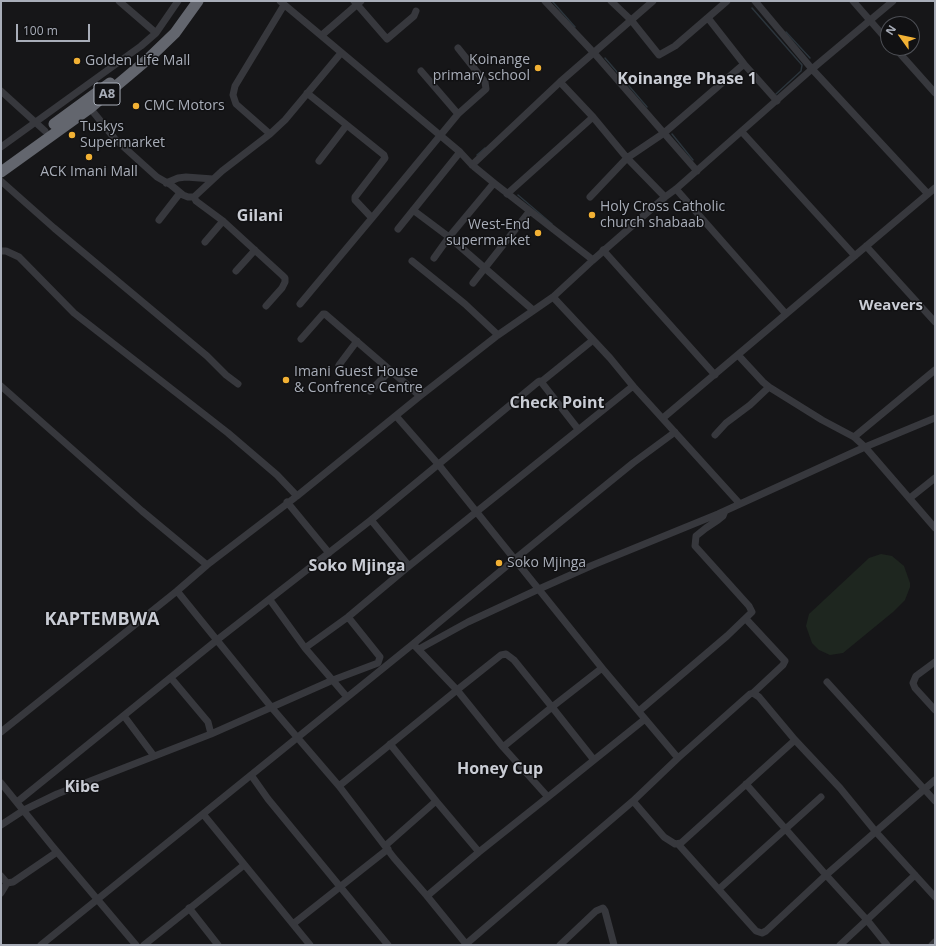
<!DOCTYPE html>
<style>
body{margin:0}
#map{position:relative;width:936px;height:946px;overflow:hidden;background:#161618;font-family:"Open Sans",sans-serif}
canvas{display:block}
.frame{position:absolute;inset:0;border:2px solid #a8adb8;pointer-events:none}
.north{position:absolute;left:880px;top:16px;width:40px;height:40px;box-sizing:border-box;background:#111113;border:1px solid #4d4f55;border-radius:50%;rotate:303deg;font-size:11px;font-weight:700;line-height:16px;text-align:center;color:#a8adb8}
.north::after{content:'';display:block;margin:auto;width:14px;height:18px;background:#f2b134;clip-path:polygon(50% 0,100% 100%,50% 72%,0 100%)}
.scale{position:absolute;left:16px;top:24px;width:74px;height:18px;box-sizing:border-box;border:2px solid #a8adb8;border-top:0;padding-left:5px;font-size:12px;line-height:14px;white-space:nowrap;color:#a8adb8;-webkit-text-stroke:3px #111113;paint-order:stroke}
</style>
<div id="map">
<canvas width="936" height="946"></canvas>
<div class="frame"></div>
<div class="north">N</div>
<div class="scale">100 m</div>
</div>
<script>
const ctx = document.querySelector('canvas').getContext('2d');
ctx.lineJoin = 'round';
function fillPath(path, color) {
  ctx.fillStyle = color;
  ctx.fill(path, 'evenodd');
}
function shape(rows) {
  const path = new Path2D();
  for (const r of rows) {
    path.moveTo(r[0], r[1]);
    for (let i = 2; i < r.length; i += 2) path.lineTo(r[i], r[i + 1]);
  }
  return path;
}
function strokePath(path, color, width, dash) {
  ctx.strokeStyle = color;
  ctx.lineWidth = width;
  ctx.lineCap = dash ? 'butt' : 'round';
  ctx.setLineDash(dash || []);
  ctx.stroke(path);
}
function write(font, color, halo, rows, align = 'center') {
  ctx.font = font + ' "Open Sans",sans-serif';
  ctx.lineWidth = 3;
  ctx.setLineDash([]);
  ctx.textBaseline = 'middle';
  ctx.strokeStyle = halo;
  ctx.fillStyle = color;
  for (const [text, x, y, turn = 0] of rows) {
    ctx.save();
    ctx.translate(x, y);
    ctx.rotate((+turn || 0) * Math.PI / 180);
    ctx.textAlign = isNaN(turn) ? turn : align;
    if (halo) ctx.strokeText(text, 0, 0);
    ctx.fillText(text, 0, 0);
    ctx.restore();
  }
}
fillPath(shape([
 [881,554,892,556,904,566,910,583,910,587,905,600,893,612,843,653,830,655,819,650,812,643,806,626,809,614,869,558]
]), '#1e261f');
strokePath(shape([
 [552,1,575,27],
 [752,8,802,65,801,71,776,94],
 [786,32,810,58],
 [605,58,647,107],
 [672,134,693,160],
 [477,155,485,148],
 [518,195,552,224]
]), '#2c353c', 1.5);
strokePath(shape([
 [119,1,156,33],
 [280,1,460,152,472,165,494,183,593,260],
 [354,1,387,39,414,16,416,11],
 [545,1,594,53,697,171],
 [611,1,631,20,659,55,675,46,727,1],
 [755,1,812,69,928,194],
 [853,1,888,41],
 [708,18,744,64,777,101],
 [322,35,361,1],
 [895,48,935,93],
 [421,71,458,114],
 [560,82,593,117,627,158,665,197],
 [1,91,45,131],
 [90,108,115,139,157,177,171,185,183,195,188,197,194,197,196,201,223,221,282,275,285,278,285,282,282,288,266,306],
 [742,132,855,256],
 [270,134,236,104,233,95,235,86,284,5],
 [1,147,141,46,156,33,178,1],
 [319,161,346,126],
 [472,165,560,82,653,1],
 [1,181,54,228,207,356,226,375,238,384],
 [166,183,178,178,186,177,213,179],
 [676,189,786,314],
 [507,194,593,117],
 [194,197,222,171,270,134,285,120,341,53],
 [590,197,627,158,664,133,744,64],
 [413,210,449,237,533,310],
 [372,218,458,114,486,89,485,82,458,48],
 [159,220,180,193],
 [398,229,460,152],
 [205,242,223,221],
 [866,246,935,322],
 [603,250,715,375],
 [1,251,6,251,19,257,74,313,228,433,277,475,297,496],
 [434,258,449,237,494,183],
 [412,261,465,304,498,335],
 [236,271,255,250],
 [473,283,529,212],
 [553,297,610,358,633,386,740,504],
 [300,304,372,218,355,200,355,197,385,158,384,155,307,93],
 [301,339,323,314,325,314,420,396],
 [738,355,763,382,769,387,822,420,854,437,865,447,935,528],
 [339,365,357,341],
 [541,382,593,340],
 [1,386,142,511,207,565],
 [370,391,390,371],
 [396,416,438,464,602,668,678,758],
 [663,418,935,188],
 [715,435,726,423,750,405,769,387],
 [854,437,935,370],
 [910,498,935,478],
 [287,502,329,553],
 [371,520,409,566],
 [177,591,272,708,339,786,394,858,427,896,466,944],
 [270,600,305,648,347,697],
 [746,619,785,661,783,665,753,693],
 [415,646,457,690,501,655,506,654,514,660,552,707,503,747],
 [305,648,348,617,409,566,633,386],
 [419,649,468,622,539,589,593,565,718,514,865,447,935,418],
 [935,662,916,676,913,683,915,688,935,710],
 [602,668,552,707,594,760,645,719],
 [171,678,208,722,211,734],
 [827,682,935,801],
 [639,711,727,636,752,612,749,606,695,546,696,536,706,528,718,520,723,516,725,511],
 [124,716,154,756],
 [1,732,177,591,207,565,297,496,420,396,498,335,553,297,593,260,665,197,676,189,812,69,893,1],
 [251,775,268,799,388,945],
 [1,783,53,847,136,945],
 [339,786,457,690,503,747,548,797,479,852,427,896],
 [548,797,594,760],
 [436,801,479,852],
 [633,801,664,837,675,844,681,843,795,740],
 [17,802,217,640,371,520,538,382,540,381,542,383,578,429],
 [203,814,310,945],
 [1,825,24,810,57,794,211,734,333,680,378,663,380,657,348,617],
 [678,844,756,931,762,933,766,931,826,875,746,784],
 [385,846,436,801,390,744],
 [1,876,7,883,13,882,57,852],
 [719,889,821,797],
 [1,893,7,883],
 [189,908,218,945],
 [293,924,388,849],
 [41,945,413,644,515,559,633,463,675,432],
 [144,945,244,865],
 [465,945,633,801,678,758,750,694,753,693,759,697,795,740,840,788,876,832,935,897],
 [560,945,596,911,603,908,605,911,614,945],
 [840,945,915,875],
 [887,945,867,920,826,875,935,780],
 [932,945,935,942]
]), '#37383d', 7);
strokePath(shape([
 [54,124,110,83],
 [1,172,90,108,148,59,175,33,198,1]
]), '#63666e', 11);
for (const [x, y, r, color] of [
 [77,61,4,"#f2b134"],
 [538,68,4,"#f2b134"],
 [136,106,4,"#f2b134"],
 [72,135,4,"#f2b134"],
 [89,157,4,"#f2b134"],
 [592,215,4,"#f2b134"],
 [538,233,4,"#f2b134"],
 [286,380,4,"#f2b134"],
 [499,563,4,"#f2b134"]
]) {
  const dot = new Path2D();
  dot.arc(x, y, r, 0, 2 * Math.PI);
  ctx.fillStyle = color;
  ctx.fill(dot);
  strokePath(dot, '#111113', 1.5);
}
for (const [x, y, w] of [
 [107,94,26]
]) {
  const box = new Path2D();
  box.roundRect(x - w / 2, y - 11, w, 22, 3);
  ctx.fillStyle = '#111113';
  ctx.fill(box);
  strokePath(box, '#a8adb8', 1);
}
write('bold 13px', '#a8adb8', null, [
 ["A8",107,94]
]);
write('14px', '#a8adb8', '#111113', [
 ["Koinange",530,60,"right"],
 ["primary school",530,76,"right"],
 ["Golden Life Mall",85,61],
 ["CMC Motors",144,106],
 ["Tuskys",80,127],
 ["Supermarket",80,143],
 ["ACK Imani Mall",89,172,"center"],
 ["Holy Cross Catholic",600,207],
 ["church shabaab",600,223],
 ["West-End",530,225,"right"],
 ["supermarket",530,241,"right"],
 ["Imani Guest House",294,372],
 ["& Confrence Centre",294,388],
 ["Soko Mjinga",507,563]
], 'left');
write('bold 15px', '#c9ccd4', '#111113', [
 ["Weavers",891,306]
]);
write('bold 16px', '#c9ccd4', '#111113', [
 ["Koinange Phase 1",687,79],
 ["Gilani",260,216],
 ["Check Point",557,403],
 ["Soko Mjinga",357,566],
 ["Honey Cup",500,769],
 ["Kibe",82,787]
]);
write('bold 18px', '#c9ccd4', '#111113', [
 ["KAPTEMBWA",102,620]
]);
</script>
